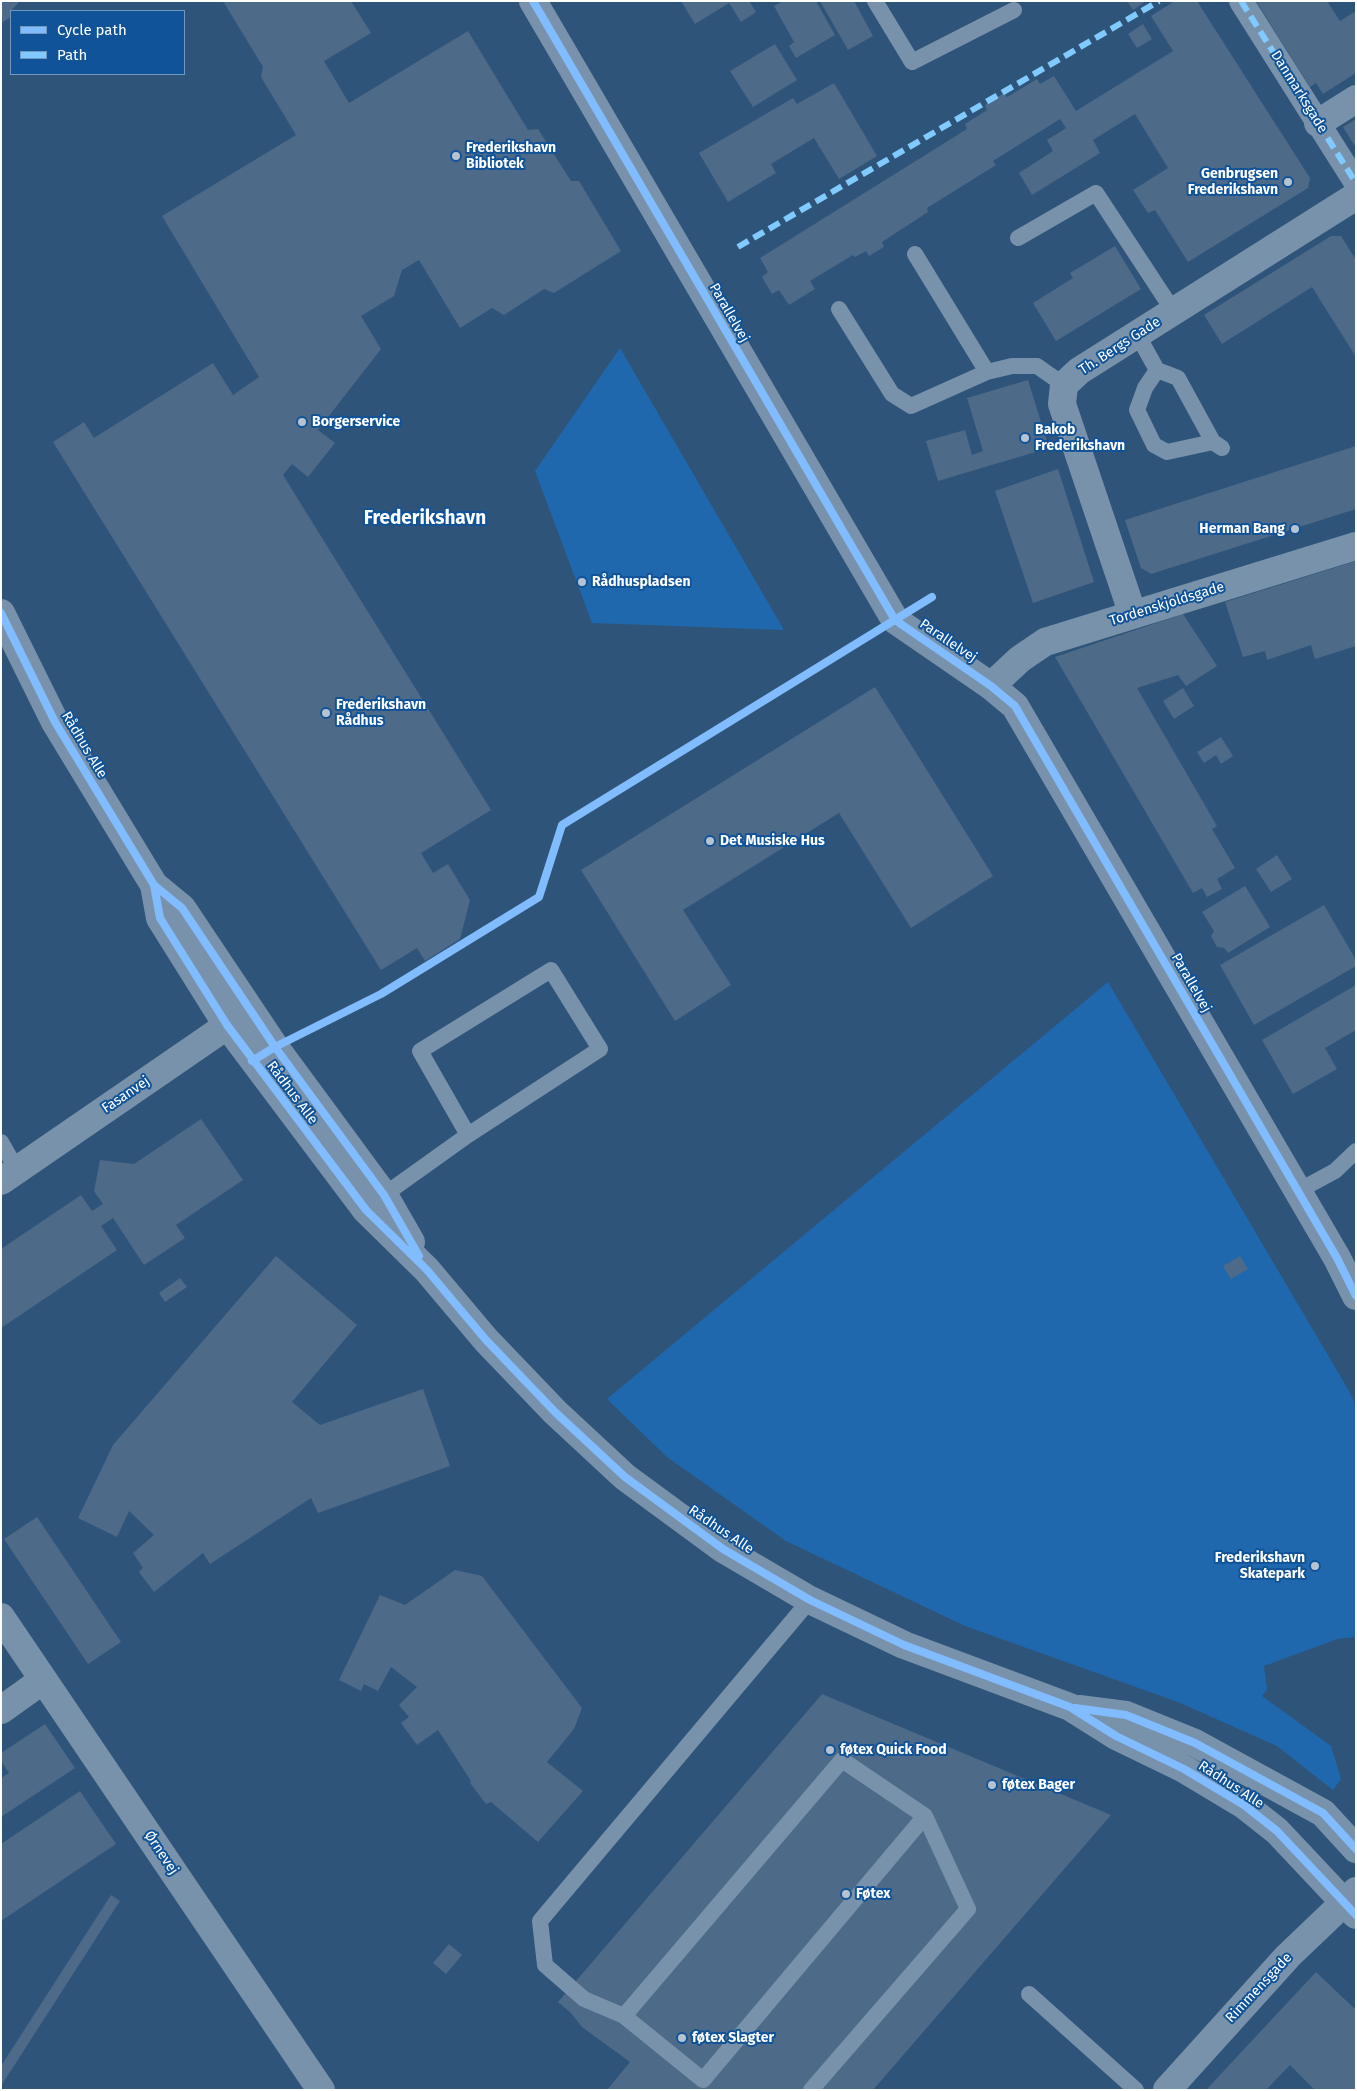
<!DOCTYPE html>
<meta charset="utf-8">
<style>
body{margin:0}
#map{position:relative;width:1357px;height:2091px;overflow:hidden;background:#2f5479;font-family:"Fira Sans",sans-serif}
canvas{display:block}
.frame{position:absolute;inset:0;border:2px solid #fff;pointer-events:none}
.legend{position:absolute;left:10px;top:10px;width:175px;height:65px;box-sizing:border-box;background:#105398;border:1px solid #7098c1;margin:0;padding:6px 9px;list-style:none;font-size:15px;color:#fff}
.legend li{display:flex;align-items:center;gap:10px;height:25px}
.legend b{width:25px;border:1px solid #7098c1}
</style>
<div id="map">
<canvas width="1357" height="2091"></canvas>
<div class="frame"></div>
<ul class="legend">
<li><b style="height:6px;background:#80bcff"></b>Cycle path</li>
<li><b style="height:6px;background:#80caff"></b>Path</li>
</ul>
</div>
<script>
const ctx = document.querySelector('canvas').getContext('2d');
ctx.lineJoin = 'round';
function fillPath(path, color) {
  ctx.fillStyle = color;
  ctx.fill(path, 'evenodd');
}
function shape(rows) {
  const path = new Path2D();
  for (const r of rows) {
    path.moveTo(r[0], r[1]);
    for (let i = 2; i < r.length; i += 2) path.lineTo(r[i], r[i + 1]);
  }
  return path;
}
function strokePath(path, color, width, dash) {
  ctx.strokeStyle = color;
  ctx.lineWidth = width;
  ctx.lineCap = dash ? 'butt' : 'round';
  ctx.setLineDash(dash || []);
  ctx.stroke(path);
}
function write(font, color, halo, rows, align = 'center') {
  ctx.font = font + ' "Fira Sans",sans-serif';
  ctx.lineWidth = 4;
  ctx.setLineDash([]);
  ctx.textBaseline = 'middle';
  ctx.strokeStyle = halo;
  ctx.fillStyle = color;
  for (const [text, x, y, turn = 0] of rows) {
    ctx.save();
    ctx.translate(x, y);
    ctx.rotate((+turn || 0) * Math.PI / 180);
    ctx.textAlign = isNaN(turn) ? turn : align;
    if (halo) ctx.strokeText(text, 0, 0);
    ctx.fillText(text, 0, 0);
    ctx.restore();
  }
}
fillPath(shape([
 [620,348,784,630,592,623,535,471],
 [1108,982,1349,1391,1356,1406,1356,1637,1337,1639,1264,1666,1267,1689,1262,1696,1331,1746,1341,1779,1333,1790,1277,1746,1178,1702,965,1626,786,1541,667,1457,607,1399]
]), '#2068ae');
fillPath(shape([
 [1,1,20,1,11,11,11,17,1,23],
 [223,1,351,1,371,33,324,61,349,103,468,31,528,130,538,129,571,181,579,181,621,251,554,293,544,289,504,315,492,308,460,328,419,260,402,270,394,296,361,316,381,349,318,430,335,443,308,477,292,464,283,475,491,810,421,853,433,873,448,864,470,900,460,939,425,961,417,948,381,970,53,442,84,422,94,438,213,363,233,395,259,377,162,216,296,135,261,77,263,67],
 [681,1,749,1,756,12,741,22,729,3,695,24],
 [783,1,816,1,835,35,796,58,789,46,794,42,774,6],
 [820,1,854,1,873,36,848,50],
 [1127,1,1146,1,1133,10],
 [1175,1,1197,1,1310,178,1308,188,1188,262,1155,210,1148,213,1133,190,1168,168,1135,114,1093,140,1100,153,1032,195,1019,173,1053,151,1047,140,1066,128,1060,119,993,161,996,165,927,208,928,212,882,242,884,247,869,256,866,251,855,257,853,255,810,281,815,289,789,305,779,290,772,294,762,277,768,272,760,258,967,129,965,124,987,110,985,105,1004,93,1007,97,1037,79,1040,84,1054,76,1076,111,1173,51,1151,16],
 [1256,1,1327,1,1340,21,1356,11,1356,73,1323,94,1316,83,1310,87],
 [1143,24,1152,39,1137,48,1128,34],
 [775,44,797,80,753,107,730,71],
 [834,83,877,156,839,179,814,138,771,164,776,173,728,202,699,153,793,98,797,104],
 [1356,119,1356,148,1343,127],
 [1331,236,1341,236,1356,260,1356,357,1312,287,1222,344,1204,315],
 [1115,246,1141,289,1056,341,1033,303,1073,278,1070,273],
 [1028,380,1049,448,938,481,926,441,965,430,972,455,983,451,967,398],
 [1356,446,1356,509,1151,574,1141,568,1125,520],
 [1058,469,1094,582,1033,603,995,491],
 [1356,561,1356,646,1315,659,1311,645,1267,660,1265,651,1243,657,1225,602],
 [1183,614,1217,666,1186,686,1178,675,1137,688,1217,826,1212,829,1235,868,1217,879,1222,889,1207,897,1202,888,1193,893,1055,657],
 [875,687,993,876,911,928,839,813,683,910,731,985,675,1021,581,870],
 [1183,688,1194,706,1174,719,1163,701],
 [1221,737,1233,756,1221,764,1216,755,1204,763,1197,752],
 [1277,855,1292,879,1271,892,1256,869],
 [1245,886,1270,927,1228,953,1224,948,1217,947,1211,936,1214,931,1202,912],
 [1324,905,1356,960,1356,966,1254,1025,1220,965],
 [1356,985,1356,1030,1325,1048,1337,1069,1293,1094,1262,1040],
 [201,1119,243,1180,176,1225,185,1238,144,1265,113,1218,101,1226,117,1250,1,1328,1,1249,81,1195,92,1211,103,1204,94,1191,100,1160,134,1164],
 [276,1256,357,1325,292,1402,320,1425,423,1389,450,1466,318,1513,311,1498,210,1564,203,1553,154,1592,139,1572,143,1568,133,1553,154,1535,129,1511,117,1537,78,1518,113,1445],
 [1240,1256,1248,1269,1231,1279,1223,1266],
 [180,1278,187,1287,165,1302,159,1293],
 [37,1517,121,1642,88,1664,4,1539],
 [455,1570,482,1576,582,1708,574,1729,547,1762,583,1791,538,1842,491,1802,486,1804,470,1783,471,1781,438,1730,417,1745,401,1723,409,1717,399,1705,417,1687,391,1667,378,1691,364,1684,361,1691,339,1680,380,1595,405,1605],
 [822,1694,1111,1815,873,2090,607,2090,630,2062,582,2027,571,2013,558,2002],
 [45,1724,75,1768,1,1817,1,1778,9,1773,1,1761,1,1753],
 [80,1791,116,1844,1,1921,1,1844],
 [111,1895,120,1901,1,2086,1,2066],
 [449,1944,462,1955,446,1974,433,1963],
 [1316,1972,1356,2010,1356,2090,1315,2090,1290,2065,1266,2090,1206,2090]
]), '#4d6a88');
strokePath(shape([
 [875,1,912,62,1014,10],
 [1018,238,1096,193,1174,312],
 [915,254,987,372],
 [839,309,892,394,911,406,987,372,1012,366,1037,366,1064,385],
 [1137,334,1157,370,1178,378,1213,442,1222,448],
 [1157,370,1145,388,1137,410,1154,445,1167,452,1213,442],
 [1,1142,17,1170],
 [1298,1191,1335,1171,1356,1151],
 [377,1200,468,1135,420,1051,551,970,600,1049,468,1135],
 [1029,1994,1136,2090],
 [624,2016,842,1760,925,1816,703,2080,624,2016,584,1999,545,1965,540,1921,810,1600],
 [811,2090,968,1909,925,1816]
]), '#7992ab', 16);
strokePath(shape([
 [1241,1,1356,183]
]), '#7992ab', 24);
strokePath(shape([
 [1318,123,1356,99],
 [1133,615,1062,404,1064,385,1079,371,1356,196],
 [991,686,1020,659,1045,642,1356,546],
 [1,1181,247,1012],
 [1,1617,321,2090],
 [1,1710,43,1680]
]), '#7992ab', 28);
strokePath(shape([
 [533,1,895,620,991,686,1015,706,1337,1258,1356,1296],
 [1,613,55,722,154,885,160,918,227,1025,366,1210,427,1270,486,1340,555,1412,625,1477,723,1549,810,1600,904,1645,1070,1707,1116,1736,1184,1769,1244,1805,1277,1831,1356,1915],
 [154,885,182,908,275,1047,384,1195,411,1242],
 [1079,1709,1126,1715,1195,1743,1323,1813,1356,1849],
 [1167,2090,1288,1956,1356,1891]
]), '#7992ab', 28);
strokePath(shape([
 [1241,1,1356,183],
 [738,247,1159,1]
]), '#80caff', 6, [12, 6]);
strokePath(shape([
 [533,1,895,620,991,686,1015,706,1337,1258,1356,1296],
 [1,613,55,722,154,885,160,918,227,1025,366,1210,427,1270,486,1340,555,1412,625,1477,723,1549,810,1600,904,1645,1070,1707,1116,1736,1184,1769,1244,1805,1277,1831,1356,1915],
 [154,885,182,908,275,1047,384,1195,419,1256],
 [252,1061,275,1047,381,994,539,897,562,825,932,597],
 [1075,1708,1126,1715,1195,1743,1323,1813,1356,1849]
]), '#80bcff', 8);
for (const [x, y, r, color] of [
 [456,156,5,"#b6c3d0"],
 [1288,182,5,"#b6c3d0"],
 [302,422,5,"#b6c3d0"],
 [1025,438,5,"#b6c3d0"],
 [1295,529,5,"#b6c3d0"],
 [582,582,5,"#b6c3d0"],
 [326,713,5,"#b6c3d0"],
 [710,841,5,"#b6c3d0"],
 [1315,1566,5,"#b6c3d0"],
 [830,1750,5,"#b6c3d0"],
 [992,1785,5,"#b6c3d0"],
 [846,1894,5,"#b6c3d0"],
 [682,2038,5,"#b6c3d0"]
]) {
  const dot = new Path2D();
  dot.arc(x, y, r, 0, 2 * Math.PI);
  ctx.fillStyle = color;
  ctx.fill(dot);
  strokePath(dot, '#105398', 2);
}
write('14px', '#fff', '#105398', [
 ["Danmarksgade",1299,92,58],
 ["Parallelvej",729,313,60],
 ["Th. Bergs Gade",1120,346,-33],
 ["Tordenskjoldsgade",1167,604,-17],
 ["Parallelvej",948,641,34],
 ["Rådhus Alle",84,745,59],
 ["Parallelvej",1191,983,60],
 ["Rådhus Alle",292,1093,53],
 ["Fasanvej",126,1095,-34],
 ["Rådhus Alle",721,1530,34],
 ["Rådhus Alle",1231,1785,33],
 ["Ørnevej",161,1853,56],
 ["Rimmensgade",1259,1988,-47]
]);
write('bold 14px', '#fff', '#105398', [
 ["Frederikshavn",466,148],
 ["Bibliotek",466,164],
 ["Genbrugsen",1278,174,"right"],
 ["Frederikshavn",1278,190,"right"],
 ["Borgerservice",312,422],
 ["Bakob",1035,430],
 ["Frederikshavn",1035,446],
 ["Herman Bang",1285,529,"right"],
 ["Rådhuspladsen",592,582],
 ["Frederikshavn",336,705],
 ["Rådhus",336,721],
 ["Det Musiske Hus",720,841],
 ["Frederikshavn",1305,1558,"right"],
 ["Skatepark",1305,1574,"right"],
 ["føtex Quick Food",840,1750],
 ["føtex Bager",1002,1785],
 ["Føtex",856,1894],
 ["føtex Slagter",692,2038]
], 'left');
write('bold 19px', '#fff', '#105398', [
 ["Frederikshavn",425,519]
]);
</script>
